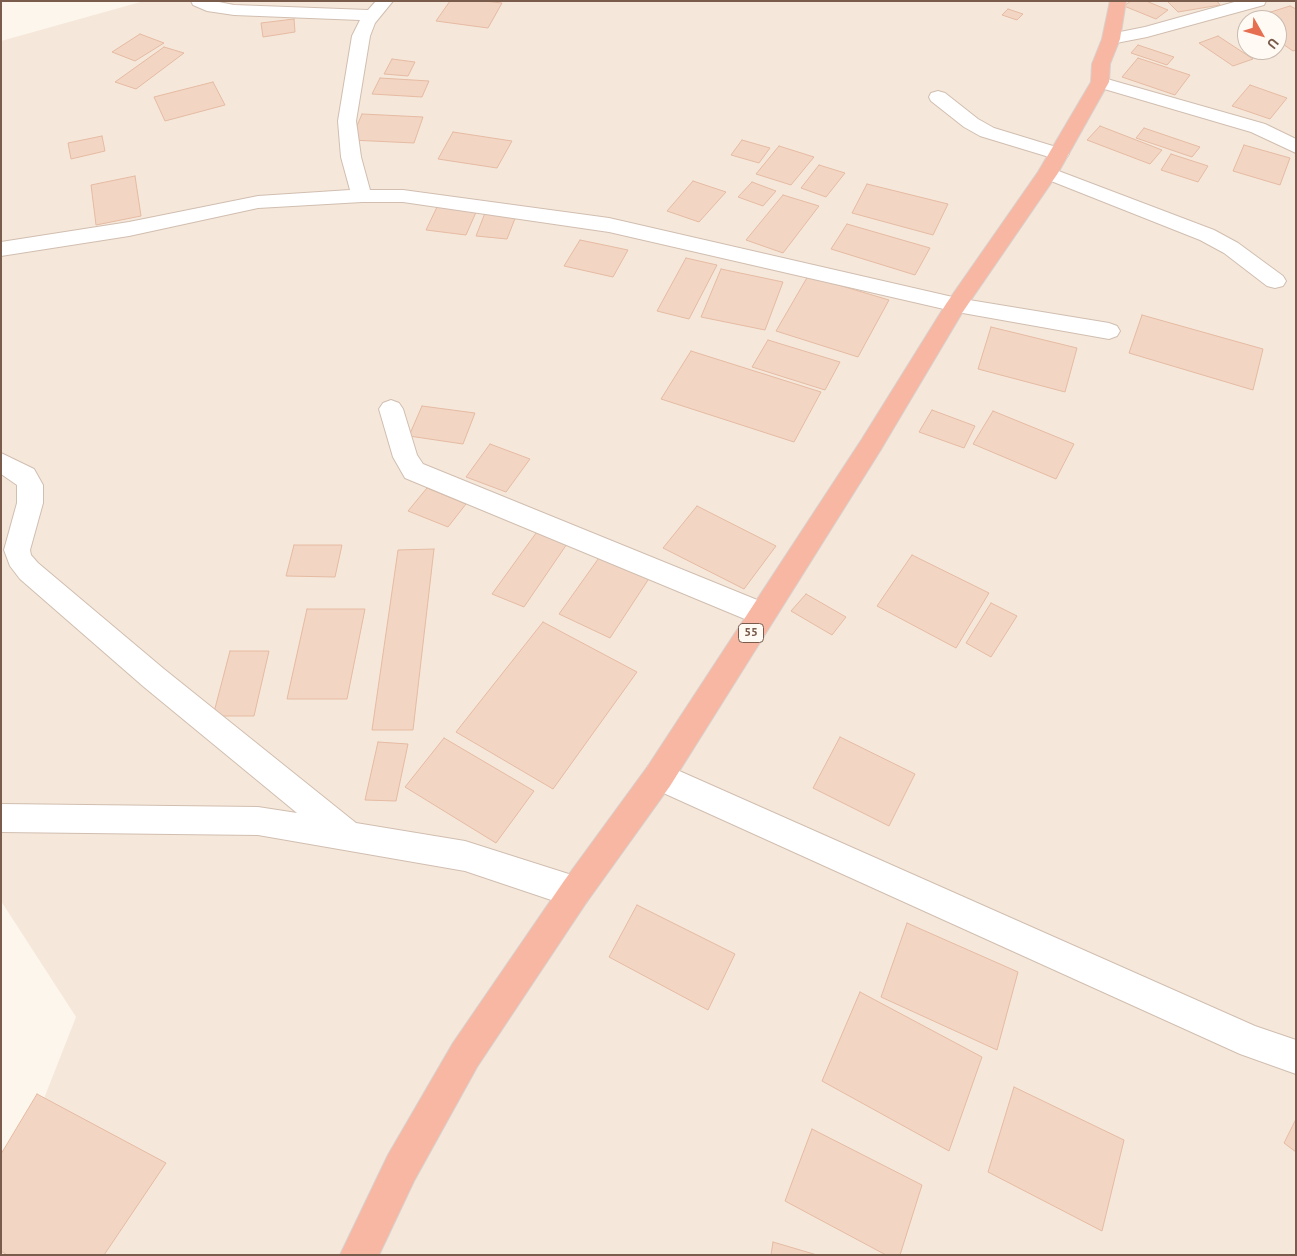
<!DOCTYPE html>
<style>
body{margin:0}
#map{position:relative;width:1297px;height:1256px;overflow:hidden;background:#fdf6ec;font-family:"PT Sans",sans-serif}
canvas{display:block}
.frame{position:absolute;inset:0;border:2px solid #7a5c4d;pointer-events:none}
.north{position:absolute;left:1237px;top:10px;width:50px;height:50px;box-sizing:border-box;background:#fffaf3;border:1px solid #cabbb1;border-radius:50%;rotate:128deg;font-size:14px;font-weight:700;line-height:20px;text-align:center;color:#7a5c4d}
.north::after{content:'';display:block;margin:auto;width:18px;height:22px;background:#e76f51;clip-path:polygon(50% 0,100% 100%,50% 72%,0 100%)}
</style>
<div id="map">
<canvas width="1297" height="1256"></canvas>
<div class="frame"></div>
<div class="north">U</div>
</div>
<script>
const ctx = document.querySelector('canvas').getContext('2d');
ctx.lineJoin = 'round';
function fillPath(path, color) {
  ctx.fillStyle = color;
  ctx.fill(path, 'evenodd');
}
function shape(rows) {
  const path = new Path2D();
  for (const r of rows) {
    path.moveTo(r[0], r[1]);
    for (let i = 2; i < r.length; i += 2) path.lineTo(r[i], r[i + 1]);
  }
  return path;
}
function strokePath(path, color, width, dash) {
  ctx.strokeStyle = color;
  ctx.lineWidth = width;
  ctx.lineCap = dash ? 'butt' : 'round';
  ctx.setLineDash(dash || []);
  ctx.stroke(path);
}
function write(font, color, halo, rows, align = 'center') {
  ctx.font = font + ' "PT Sans",sans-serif';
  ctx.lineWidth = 4.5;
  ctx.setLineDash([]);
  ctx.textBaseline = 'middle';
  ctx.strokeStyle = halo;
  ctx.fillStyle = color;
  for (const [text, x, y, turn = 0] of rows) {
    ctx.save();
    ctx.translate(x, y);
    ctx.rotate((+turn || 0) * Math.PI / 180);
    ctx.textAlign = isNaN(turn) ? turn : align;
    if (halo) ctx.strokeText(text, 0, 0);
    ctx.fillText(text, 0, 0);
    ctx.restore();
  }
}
fillPath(shape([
 [144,1,1296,1,1296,1255,1,1255,1,1208,76,1017,1,901,1,41],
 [1247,20,1277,20,1277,50,1247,50]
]), '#f5e8da');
const building = shape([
 [450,1,484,1,502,3,488,28,436,21,450,1],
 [1131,1,1146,1,1168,10,1156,19,1124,6,1131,1],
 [1167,1,1217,1,1220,5,1178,12,1167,1],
 [1290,6,1296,9,1296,50,1293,51,1277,40,1277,20,1245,20,1290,6],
 [1008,9,1023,14,1017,20,1002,15,1008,9],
 [294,19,295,32,263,37,261,23,294,19],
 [140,34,164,43,135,61,112,52,140,34],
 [1218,36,1253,59,1233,66,1199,43,1218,36],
 [1138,45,1174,57,1167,65,1131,53,1138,45],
 [164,47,184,53,136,89,115,82,164,47],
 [1138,58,1190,75,1175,95,1122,77,1138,58],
 [392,59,415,62,408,76,384,74,392,59],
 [380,78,429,81,422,97,372,94,380,78],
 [213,82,225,105,165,121,154,97,213,82],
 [1250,85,1287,98,1270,119,1232,106,1250,85],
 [362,114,423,117,414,143,351,140,362,114],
 [1100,126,1162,150,1150,164,1087,140,1100,126],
 [1144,128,1200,147,1192,157,1136,138,1144,128],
 [453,132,512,141,497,168,438,159,453,132],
 [102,136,105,151,71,159,68,143,102,136],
 [742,140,770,148,759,163,731,155,742,140],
 [1244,145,1290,158,1280,185,1233,171,1244,145],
 [779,146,814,157,791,185,756,174,779,146],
 [1171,154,1208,166,1198,182,1161,170,1171,154],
 [819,165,845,173,826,197,801,188,819,165],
 [135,176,141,216,96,225,91,185,135,176],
 [693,181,726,192,699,222,667,211,693,181],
 [752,182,776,191,763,206,738,197,752,182],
 [867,184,948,204,933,235,852,213,867,184],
 [783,195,819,206,783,253,746,240,783,195],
 [438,205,477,210,466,235,426,230,438,205],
 [485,213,516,216,507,239,476,236,485,213],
 [847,224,930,248,915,275,831,249,847,224],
 [580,240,628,250,613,277,564,266,580,240],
 [686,258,717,265,689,319,657,311,686,258],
 [721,269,783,282,765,330,701,317,721,269],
 [808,276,889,300,858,357,776,331,808,276],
 [1142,315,1263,349,1253,390,1129,353,1142,315],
 [991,327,1077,348,1065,392,978,369,991,327],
 [768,340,840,362,825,390,752,367,768,340],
 [691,351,821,392,794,442,661,399,691,351],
 [422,406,475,413,463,444,409,436,422,406],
 [932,410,975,426,964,448,919,432,932,410],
 [993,411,1074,444,1056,479,973,444,993,411],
 [490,444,530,459,506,492,466,477,490,444],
 [427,488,466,504,448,527,408,511,427,488],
 [697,506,776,546,744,589,663,548,697,506],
 [539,529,569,541,524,607,492,594,539,529],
 [294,545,342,545,335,577,286,576,294,545],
 [434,549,413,730,372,730,398,550,434,549],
 [601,555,650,577,610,638,559,614,601,555],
 [912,555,989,593,956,648,877,606,912,555],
 [806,594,846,617,832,635,791,611,806,594],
 [991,603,1017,616,991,657,966,643,991,603],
 [307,609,365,609,347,699,287,699,307,609],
 [543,622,637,672,553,789,456,732,543,622],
 [230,651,269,651,254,716,213,716,230,651],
 [840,737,915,774,889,826,813,788,840,737],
 [444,738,534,791,496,843,405,787,444,738],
 [378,742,408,744,396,801,365,800,378,742],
 [637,905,735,954,708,1010,609,957,637,905],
 [907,923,1018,972,997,1050,881,997,907,923],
 [860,992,982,1057,949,1151,822,1081,860,992],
 [1014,1087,1124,1140,1102,1231,988,1172,1014,1087],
 [37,1094,166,1163,104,1255,7,1255,1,1251,1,1154,37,1094],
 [1296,1119,1296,1152,1284,1143,1296,1119],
 [812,1129,922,1185,900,1255,886,1255,785,1201,812,1129],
 [773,1242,817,1255,771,1255,773,1242]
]);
fillPath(building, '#f3d5c3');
strokePath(building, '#e6bba3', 1);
const minor = shape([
 [191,1,214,1,234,5,368,10,376,1,393,1,375,23,370,36,356,121,361,157,370,190,403,190,609,218,957,298,1109,323,1117,326,1120,331,1117,336,1109,339,957,312,609,232,403,202,362,202,258,208,129,236,1,256,1,242,129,222,258,196,350,190,341,157,338,121,352,36,360,20,234,15,207,11,193,5,191,1],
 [1238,1,1266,1,1264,5,1147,37,1111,44,1105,43,1102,39,1105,35,1145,27,1238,1],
 [1100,77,1265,124,1296,139,1296,153,1251,132,1094,86,1091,82,1094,78,1100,77],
 [938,91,945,93,978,119,994,128,1066,150,1069,154,1066,158,1059,160,980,136,964,127,931,101,929,97,931,93,938,91],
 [1048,167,1214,230,1238,243,1283,276,1286,281,1283,286,1275,288,1267,286,1224,253,1200,240,1041,177,1038,173,1041,169,1048,167],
 [391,400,399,403,403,409,417,455,423,464,772,606,776,614,772,622,762,625,752,622,405,478,393,457,379,409,383,403,391,400],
 [1,453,34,469,43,485,43,503,30,550,31,555,38,563,164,669,356,823,465,841,575,876,586,881,591,892,586,903,575,908,465,871,258,835,1,832,1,804,258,807,297,813,144,687,20,579,10,566,4,550,17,503,17,485,1,474,1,453],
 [659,762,1255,1026,1296,1040,1296,1074,1240,1054,648,786,644,776,648,766,659,762]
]);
const highway = shape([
 [1110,1,1126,1,1120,39,1110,64,1109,82,1058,173,962,313,880,451,670,786,586,903,477,1067,414,1181,379,1255,340,1255,388,1155,453,1043,564,881,648,766,862,439,946,304,1038,172,1091,82,1092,64,1102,39,1110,1]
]);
strokePath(minor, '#d1beb0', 2);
strokePath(highway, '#dad1cd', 2);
fillPath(minor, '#fff');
fillPath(highway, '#f7b7a3');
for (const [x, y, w] of [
 [751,633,25]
]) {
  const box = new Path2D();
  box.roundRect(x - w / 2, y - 9.5, w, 19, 4);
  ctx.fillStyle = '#fffaf3';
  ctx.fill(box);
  strokePath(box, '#7a5c4d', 1);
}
write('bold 12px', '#7a5c4d', null, [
 ["55",751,633]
]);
</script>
